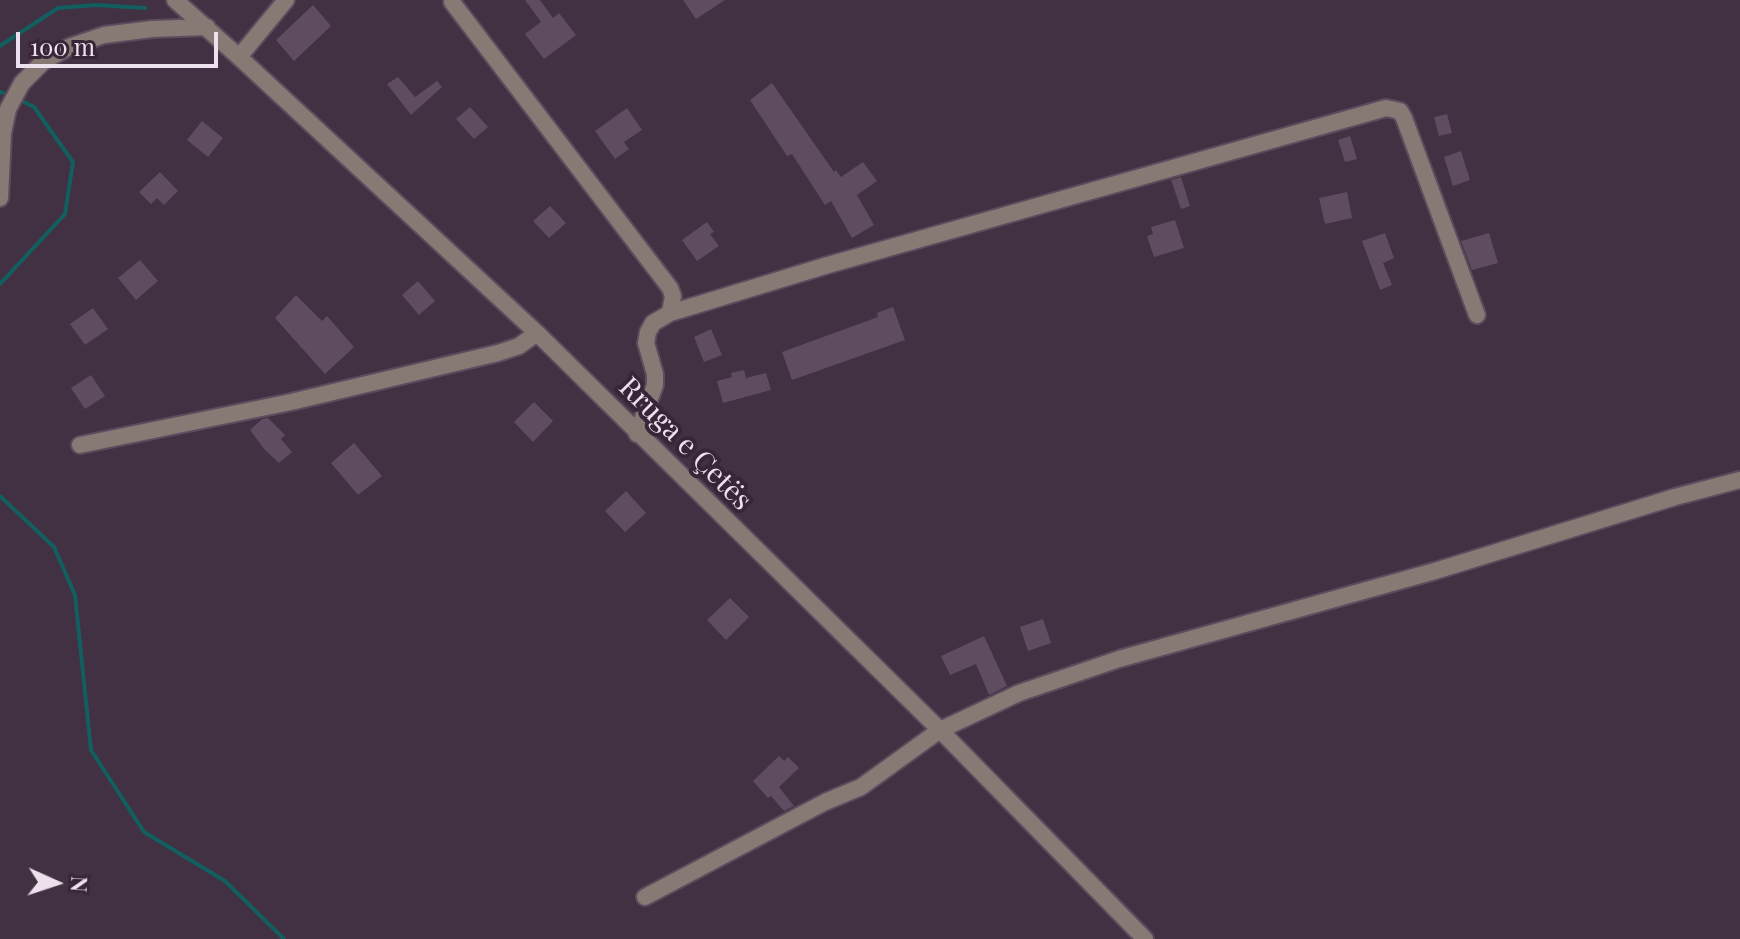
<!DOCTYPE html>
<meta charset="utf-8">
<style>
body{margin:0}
#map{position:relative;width:1740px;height:939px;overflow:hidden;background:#423043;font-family:"Playfair Display",serif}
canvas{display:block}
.north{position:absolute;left:16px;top:843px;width:80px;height:80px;-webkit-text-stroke:6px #382638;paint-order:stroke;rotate:93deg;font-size:22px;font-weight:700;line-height:32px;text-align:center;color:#ede1ed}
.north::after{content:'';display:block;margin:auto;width:28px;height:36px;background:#ede1ed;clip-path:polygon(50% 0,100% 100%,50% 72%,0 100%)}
.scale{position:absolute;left:16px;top:32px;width:202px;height:36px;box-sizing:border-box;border:4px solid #ede1ed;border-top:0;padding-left:10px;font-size:24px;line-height:28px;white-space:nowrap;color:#ede1ed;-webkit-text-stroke:6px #382638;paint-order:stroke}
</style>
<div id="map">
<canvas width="1740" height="939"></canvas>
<div class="north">N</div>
<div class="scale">100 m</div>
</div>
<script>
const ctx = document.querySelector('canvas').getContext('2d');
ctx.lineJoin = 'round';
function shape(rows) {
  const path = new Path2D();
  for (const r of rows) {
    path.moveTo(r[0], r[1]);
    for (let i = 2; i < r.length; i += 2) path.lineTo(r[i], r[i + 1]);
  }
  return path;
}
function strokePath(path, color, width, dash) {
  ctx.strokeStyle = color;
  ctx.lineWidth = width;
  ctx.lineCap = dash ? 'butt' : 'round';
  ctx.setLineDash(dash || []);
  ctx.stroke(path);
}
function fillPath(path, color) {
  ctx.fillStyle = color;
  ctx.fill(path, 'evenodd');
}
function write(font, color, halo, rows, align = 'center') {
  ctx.font = font + ' "Playfair Display",serif';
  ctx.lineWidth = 8;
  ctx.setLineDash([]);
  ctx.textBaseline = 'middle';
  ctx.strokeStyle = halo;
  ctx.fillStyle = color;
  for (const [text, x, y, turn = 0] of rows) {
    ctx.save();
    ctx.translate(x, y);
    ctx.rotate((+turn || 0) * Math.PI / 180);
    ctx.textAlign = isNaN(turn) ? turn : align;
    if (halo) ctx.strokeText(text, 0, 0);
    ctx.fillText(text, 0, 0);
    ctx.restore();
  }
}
strokePath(shape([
 [0,46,58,8,96,5,145,8],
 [0,92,3,93],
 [0,284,65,214,73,162,34,107,24,102],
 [0,496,54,547,75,595,91,750,144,832,225,881,284,939]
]), '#125f60', 4);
fillPath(shape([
 [525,0,540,0,553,18,559,13,576,35,544,59,525,34,541,22],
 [683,0,725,0,696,19],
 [313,5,331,26,294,61,276,40],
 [398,77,415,97,437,81,442,87,411,115,387,84],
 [772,83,834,172,836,170,841,177,863,162,877,181,857,195,874,225,852,238,831,201,825,205,792,154,787,156,750,100],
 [470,107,488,127,474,139,456,119],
 [627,108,642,130,624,142,629,149,615,159,595,131],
 [1447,114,1452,133,1439,136,1434,117],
 [202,121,223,138,208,157,187,140],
 [1350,136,1357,159,1345,162,1338,140],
 [1461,151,1470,180,1453,186,1444,157],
 [160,172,178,191,164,205,157,198,151,204,139,192],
 [1181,177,1190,206,1181,209,1171,180],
 [1347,192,1352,218,1325,224,1319,198],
 [550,206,566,223,549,238,533,221],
 [1175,220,1184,248,1154,257,1147,236,1153,234,1151,227],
 [707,222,714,232,710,234,719,246,697,261,682,240],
 [1385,233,1394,258,1383,263,1392,285,1380,290,1362,241],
 [1489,233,1498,263,1472,270,1461,241],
 [140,260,158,281,136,300,118,278],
 [418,281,435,301,419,315,402,295],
 [296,295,322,321,327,316,354,347,325,374,275,318],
 [893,307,905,340,792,380,782,352,878,317,877,313],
 [93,308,108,329,85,345,70,324],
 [711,329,722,355,704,362,694,337],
 [744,370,746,378,766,373,771,390,723,403,717,381,732,377,731,373],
 [91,375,105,396,85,409,71,388],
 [534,402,553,421,533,442,514,422],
 [268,418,285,435,281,439,292,452,279,463,264,449,250,430,262,419],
 [354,443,382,476,358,495,331,463],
 [626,491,646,513,625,532,605,511],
 [730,598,749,617,726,640,707,620],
 [1043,619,1051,643,1028,651,1020,627],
 [984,636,1007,686,989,695,976,664,950,675,941,656],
 [779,756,784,761,788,757,799,768,779,787,794,806,784,811,771,796,768,798,753,781]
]), '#604c60');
const street = shape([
 [175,0,239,57,537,333,940,730,1145,939],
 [452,2,670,288,673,296,670,313],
 [239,57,286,0],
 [0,198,3,133,8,109,22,83,44,61,69,47,104,35,152,29,207,27],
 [637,434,655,385,655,374,646,343,648,332,653,323,670,313,828,265,1386,108,1400,111,1404,118,1477,315],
 [80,445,291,402,498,353,519,346,537,333],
 [645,897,825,802,861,787,940,730,1019,693,1119,659,1435,571,1675,497,1740,480]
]);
strokePath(street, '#5d4c5e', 20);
strokePath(street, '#877a74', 16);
write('28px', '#ede1ed', '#382638', [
 ["Rruga e Çetës",685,444,45]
]);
</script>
